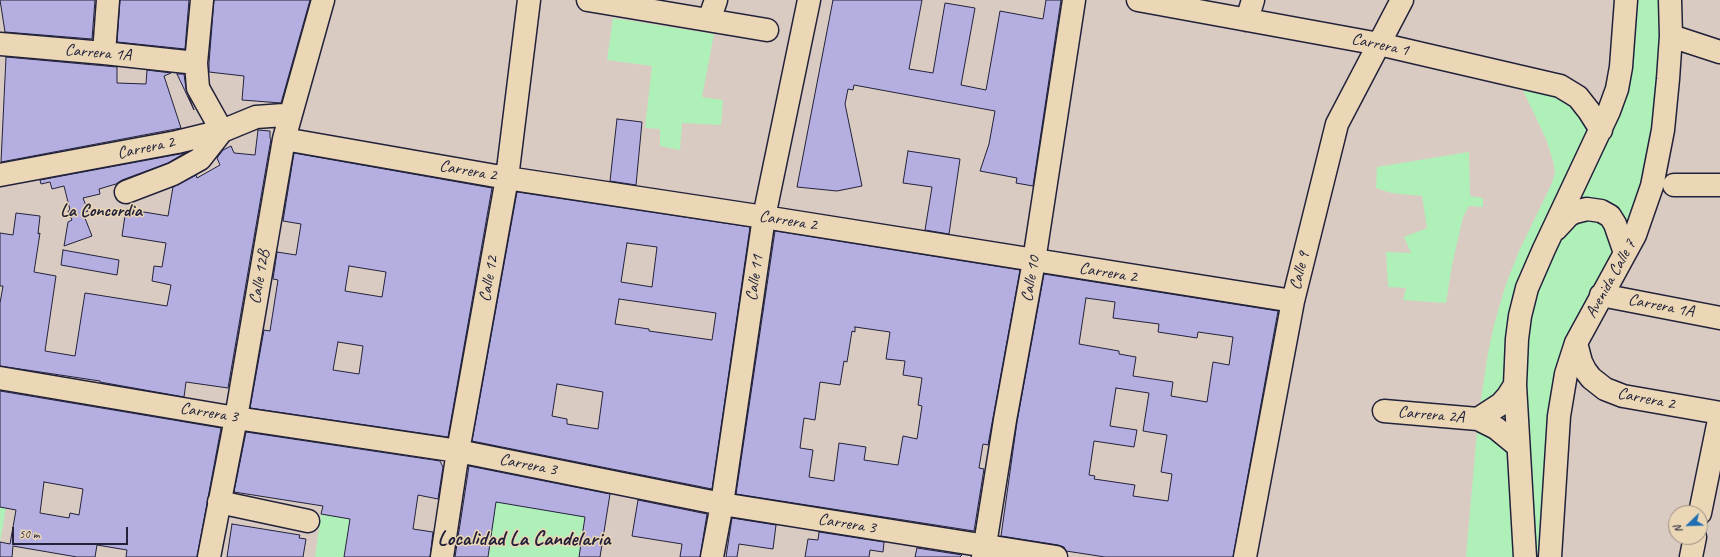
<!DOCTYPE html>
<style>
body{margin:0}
#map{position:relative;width:1720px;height:557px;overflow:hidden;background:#dacbc2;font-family:Caveat,sans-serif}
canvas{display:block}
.north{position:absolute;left:1668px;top:505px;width:40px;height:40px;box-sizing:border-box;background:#ebd7b5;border:1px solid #9b8f84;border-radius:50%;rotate:247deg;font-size:11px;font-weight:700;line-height:16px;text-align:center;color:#22223b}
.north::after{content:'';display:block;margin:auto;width:14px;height:18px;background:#1f6fb2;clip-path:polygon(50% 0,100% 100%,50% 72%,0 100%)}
.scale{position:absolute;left:12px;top:527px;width:116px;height:18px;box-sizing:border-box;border:2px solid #22223b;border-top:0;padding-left:5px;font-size:12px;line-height:14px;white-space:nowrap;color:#22223b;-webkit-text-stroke:3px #ebd7b5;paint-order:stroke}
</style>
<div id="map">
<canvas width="1720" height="557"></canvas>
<div class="north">N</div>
<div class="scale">50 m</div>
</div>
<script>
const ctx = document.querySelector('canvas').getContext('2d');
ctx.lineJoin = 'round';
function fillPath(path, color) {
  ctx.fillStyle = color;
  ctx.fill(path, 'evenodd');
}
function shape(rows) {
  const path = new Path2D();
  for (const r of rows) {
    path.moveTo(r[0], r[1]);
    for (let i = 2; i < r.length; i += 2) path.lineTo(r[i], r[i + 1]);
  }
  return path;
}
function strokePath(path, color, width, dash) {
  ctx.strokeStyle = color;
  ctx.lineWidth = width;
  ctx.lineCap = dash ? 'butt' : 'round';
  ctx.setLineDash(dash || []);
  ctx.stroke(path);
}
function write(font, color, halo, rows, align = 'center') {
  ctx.font = font + ' Caveat,sans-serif';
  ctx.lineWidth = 3;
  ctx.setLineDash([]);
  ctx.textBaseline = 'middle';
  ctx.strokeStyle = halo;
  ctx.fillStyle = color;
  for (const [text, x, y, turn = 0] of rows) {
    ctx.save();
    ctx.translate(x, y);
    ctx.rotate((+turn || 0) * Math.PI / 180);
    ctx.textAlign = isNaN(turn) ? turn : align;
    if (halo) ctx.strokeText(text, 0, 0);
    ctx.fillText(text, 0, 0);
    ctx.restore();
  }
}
fillPath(shape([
 [1631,0,1663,0,1656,114,1641,194,1624,236,1574,333,1542,557,1529,557,1526,349,1532,311,1539,279,1585,179],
 [613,18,714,34,702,97,723,100,721,125,682,123,680,150,660,146,660,129,645,128,652,66,607,60],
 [1521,86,1559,98,1578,110,1587,125,1589,137,1508,337,1504,381,1507,451,1518,557,1466,557,1478,419,1488,353,1494,325,1506,284,1519,251,1552,183,1555,172,1553,161,1546,139],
 [1469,152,1470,196,1483,198,1483,207,1469,206,1463,217,1452,265,1446,303,1403,300,1406,288,1388,287,1386,252,1411,253,1404,237,1427,228,1422,196,1391,193,1376,188,1377,167],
 [496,502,585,517,579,557,488,557],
 [0,507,6,508,0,542],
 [321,514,350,519,344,557,315,557]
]), '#aff0b9');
const building = shape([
 [0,0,95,0,92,39,5,32,0,0],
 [120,0,189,0,185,49,117,42,120,0],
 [214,0,310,0,281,103,242,100,244,76,209,72,209,63,214,0],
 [833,0,922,0,909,69,933,73,945,3,975,8,961,85,986,90,1000,11,1043,19,1046,0,1061,0,1033,186,1016,183,1017,178,980,171,989,144,995,111,854,85,853,90,848,89,845,104,862,186,837,191,797,187,833,0],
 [6,57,117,67,117,83,146,84,147,70,171,73,164,76,181,128,1,162,6,57],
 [177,74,184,74,186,89,194,110,177,74],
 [617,119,642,122,636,185,610,181,617,119],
 [258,130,270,131,270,138,271,139,228,388,186,382,184,397,100,382,100,381,0,366,0,303,3,286,0,286,0,233,13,235,16,213,40,216,38,234,40,233,34,272,56,276,45,351,75,356,85,293,167,306,171,285,152,281,154,266,162,267,166,243,122,236,126,209,168,216,173,187,196,175,197,178,220,165,217,158,223,150,231,146,234,153,255,155,258,130],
 [908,151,960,159,949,234,925,230,932,187,903,183,908,151],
 [185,153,168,163,122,180,116,184,99,189,100,194,83,198,88,211,83,213,92,236,64,246,68,222,72,220,68,211,70,210,64,186,52,189,50,182,41,184,40,180,185,153],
 [294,153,492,188,448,437,250,408,264,330,270,331,278,280,273,279,277,252,296,255,301,224,283,221,294,153],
 [349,266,386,272,382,297,345,291,349,266],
 [338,342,363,346,359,374,333,370,338,342],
 [517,192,750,227,712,489,472,441,517,192],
 [627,243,657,247,652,287,621,282,627,243],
 [619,299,716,313,712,340,649,331,649,329,615,324,619,299],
 [557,384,603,392,598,429,567,424,567,419,552,416,557,384],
 [775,231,1020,270,988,445,983,444,979,468,984,469,974,531,736,494,775,231],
 [855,327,890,332,886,359,905,361,903,375,922,378,918,405,922,406,917,439,903,436,898,465,864,460,866,447,839,443,834,481,809,477,813,450,800,448,804,418,815,420,820,382,840,385,844,361,847,362,852,331,855,332,855,327],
 [63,250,119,260,117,275,61,265,63,250],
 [1044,274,1278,311,1233,557,1105,557,1066,551,1064,547,1058,545,1001,536,1017,422,1044,274],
 [1086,298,1115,302,1113,318,1159,324,1158,332,1197,338,1198,332,1233,337,1229,365,1213,362,1207,402,1171,396,1173,382,1133,376,1136,357,1119,354,1119,351,1079,344,1086,298],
 [1116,388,1149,393,1143,431,1167,435,1161,472,1172,474,1168,501,1133,496,1135,485,1094,479,1095,476,1089,475,1094,441,1134,447,1137,430,1110,426,1116,388],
 [0,391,221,428,197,557,126,557,127,550,97,545,95,557,77,557,13,546,12,557,0,557,0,542,10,544,16,510,0,507,0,391],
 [44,482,83,489,79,515,70,513,69,518,40,513,44,482],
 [246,432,440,461,443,467,438,499,418,495,413,529,433,532,430,557,344,557,350,519,321,514,323,506,234,492,246,432],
 [469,466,610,494,600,557,579,557,585,517,496,502,488,557,455,557,469,466],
 [638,500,707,514,700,557,680,557,682,544,632,536,638,500],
 [732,518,776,525,773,549,739,544,737,557,726,557,732,518],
 [232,524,300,535,299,538,306,539,303,557,227,557,232,524],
 [819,532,884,542,883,552,870,550,869,557,805,557,808,539,818,540,819,532],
 [917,548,962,555,960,557,915,557,917,548]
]);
fillPath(building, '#b4afe0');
strokePath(building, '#22223b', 1);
const minor = shape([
 [588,0,767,30],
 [1138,0,1379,44,1560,86,1578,97,1589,111,1601,130],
 [709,20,716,0],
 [1247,20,1253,0],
 [1671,36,1720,52],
 [0,44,104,53,196,63],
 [104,53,108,0],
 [284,139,507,178,764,217,1293,301],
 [0,175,177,142,222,131,256,117,284,115,290,117],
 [1674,185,1720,185],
 [126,192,173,174,200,159,222,131,198,88,196,63,202,0],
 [1556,229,1569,215,1575,212,1587,209,1601,211,1610,216,1615,224,1625,253],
 [1601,295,1720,318],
 [1576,343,1581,362,1585,370,1591,378,1605,389,1623,396,1720,413],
 [0,378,236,418,458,451,722,504,1056,557],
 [1384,411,1478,419,1496,428,1518,446],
 [1478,419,1501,404,1508,396,1515,385],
 [219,502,308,521],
 [1700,513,1720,415],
 [209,557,236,418,284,139,323,0],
 [442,557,458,451,507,178,529,0],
 [712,557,722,504,764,217,809,0],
 [983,557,1005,420,1034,261,1074,0],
 [1245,557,1293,301,1337,124,1402,0],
 [1525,557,1515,385,1517,339,1520,316,1527,288,1544,249,1609,111,1617,89,1621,67,1626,0],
 [1550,557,1559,416,1566,374,1576,343,1635,235,1652,186,1663,130,1668,79,1671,36,1670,0],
 [1691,557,1695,537]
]);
strokePath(minor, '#22223b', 25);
strokePath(minor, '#ebd7b5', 22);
write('17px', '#22223b', '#ebd7b5', [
 ["Carrera 1",1380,45,12],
 ["Carrera 1A",98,53,5],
 ["Carrera 2",146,148,-12],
 ["Carrera 2",468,171,10],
 ["Carrera 2",788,221,9],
 ["Calle 9",1300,271,-76],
 ["Carrera 2",1108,273,9],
 ["Calle 12B",260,277,-80],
 ["Calle 11",755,278,-82],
 ["Calle 12",489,279,-80],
 ["Calle 10",1031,279,-80],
 ["Avenida Calle 7",1611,279,-61],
 ["Carrera 1A",1661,306,11],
 ["Carrera 2",1646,399,11],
 ["Carrera 3",209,413,9],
 ["Carrera 2A",1431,415,5],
 ["Carrera 3",528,465,11],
 ["Carrera 3",847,524,9]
]);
write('bold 18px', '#22223b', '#ebd7b5', [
 ["La Concordia",101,211]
]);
write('bold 21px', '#22223b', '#ebd7b5', [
 ["Localidad La Candelaria",524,539]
]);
</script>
